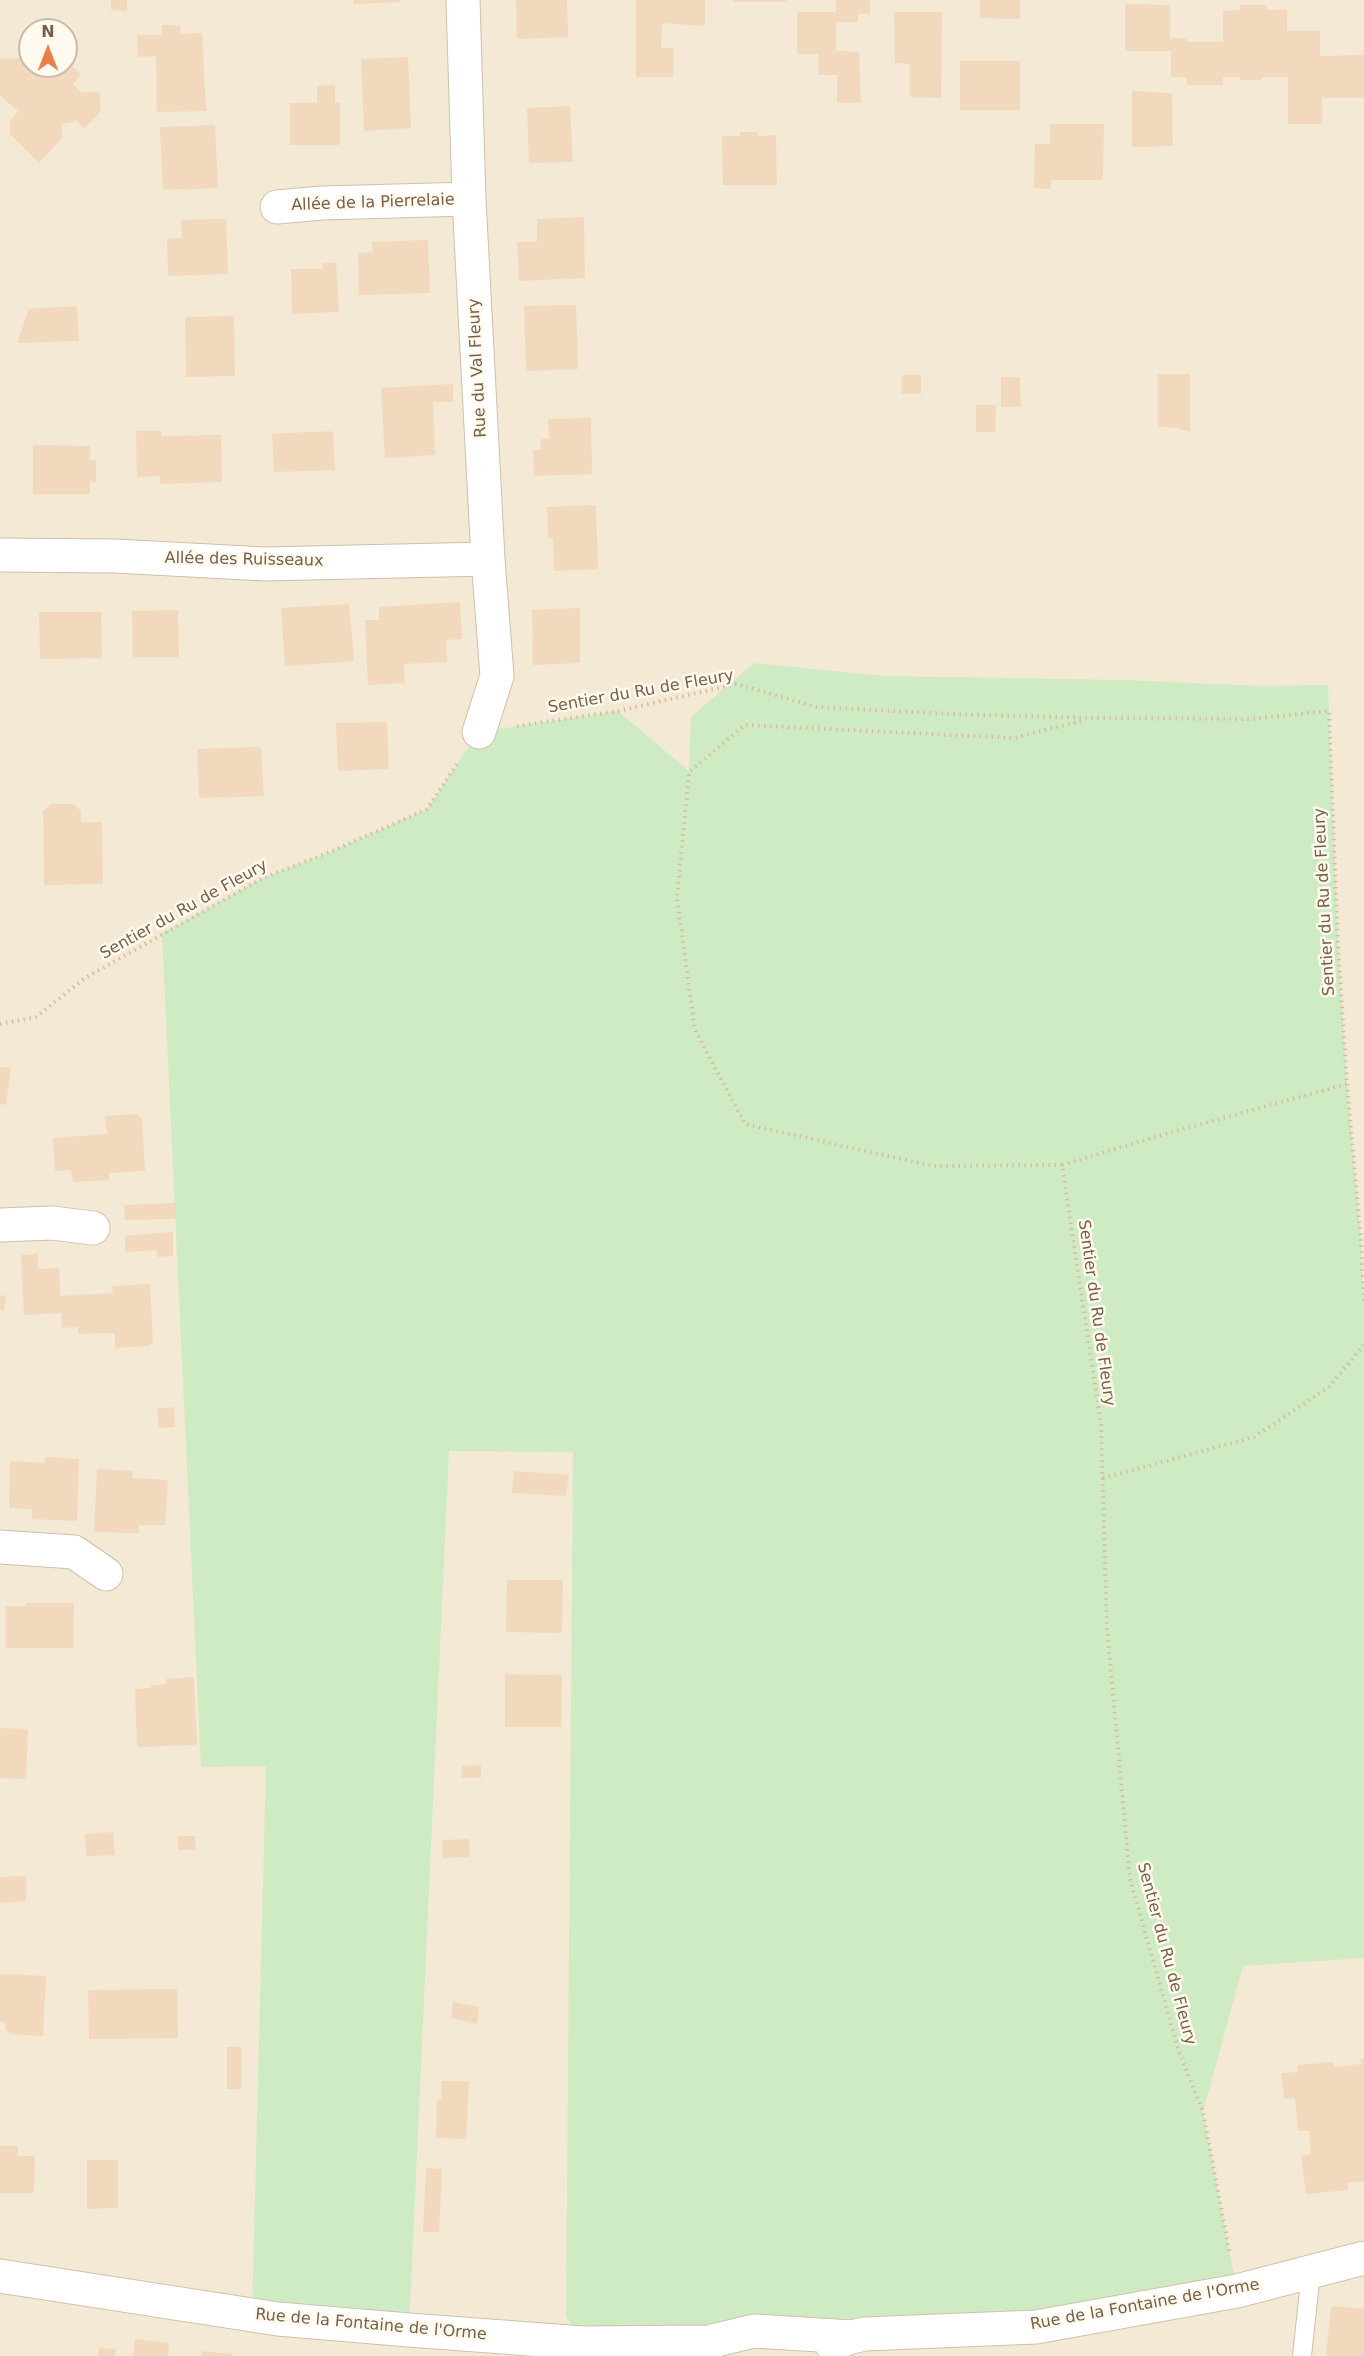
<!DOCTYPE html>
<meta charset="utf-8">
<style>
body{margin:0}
#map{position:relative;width:1364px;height:2356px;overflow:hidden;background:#fdf6e6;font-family:"DejaVu Sans",sans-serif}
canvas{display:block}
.north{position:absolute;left:18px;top:18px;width:60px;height:60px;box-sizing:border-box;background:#fffaed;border:2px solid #c9bcac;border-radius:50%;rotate:0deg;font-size:16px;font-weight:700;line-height:24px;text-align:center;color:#775f4a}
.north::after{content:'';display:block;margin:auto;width:21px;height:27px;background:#e8804a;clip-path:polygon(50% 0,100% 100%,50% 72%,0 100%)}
</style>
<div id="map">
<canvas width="1364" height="2356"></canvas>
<div class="north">N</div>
</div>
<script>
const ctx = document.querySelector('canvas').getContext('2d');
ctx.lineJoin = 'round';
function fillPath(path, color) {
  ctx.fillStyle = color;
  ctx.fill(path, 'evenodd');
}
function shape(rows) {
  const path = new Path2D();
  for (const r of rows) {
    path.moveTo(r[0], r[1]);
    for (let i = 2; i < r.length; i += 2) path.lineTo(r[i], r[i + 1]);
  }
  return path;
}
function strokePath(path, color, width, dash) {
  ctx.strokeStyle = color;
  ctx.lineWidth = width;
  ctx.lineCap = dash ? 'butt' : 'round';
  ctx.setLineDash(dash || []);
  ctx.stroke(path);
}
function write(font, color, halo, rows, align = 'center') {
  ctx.font = font + ' "DejaVu Sans",sans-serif';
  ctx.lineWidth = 5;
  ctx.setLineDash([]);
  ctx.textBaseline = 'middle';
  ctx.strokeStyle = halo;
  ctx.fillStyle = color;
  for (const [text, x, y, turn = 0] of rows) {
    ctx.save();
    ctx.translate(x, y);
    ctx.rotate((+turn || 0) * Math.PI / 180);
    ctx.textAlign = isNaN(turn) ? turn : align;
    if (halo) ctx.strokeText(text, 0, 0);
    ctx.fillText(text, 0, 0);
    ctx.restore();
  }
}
fillPath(shape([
 [0,0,1364,0,1364,2356,0,2356],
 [30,30,66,30,66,66,30,66]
]), '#f4e9d4');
fillPath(shape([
 [754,663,883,676,1125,680,1259,686,1328,685,1338,945,1347,1084,1361,1241,1364,1301,1364,1958,1243,1966,1203,2112,1237,2291,1036,2327,583,2343,566,2316,573,1452,449,1451,409,2330,252,2314,266,1766,201,1767,162,933,263,878,330,852,427,809,479,732,618,711,689,771,691,717]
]), '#cfebc4');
fillPath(shape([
 [111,0,127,0,127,11,111,10],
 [353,0,400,0,400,2,353,4],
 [516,0,567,0,568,37,517,39],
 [636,0,705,0,705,26,662,23,661,48,674,48,673,77,636,77],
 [734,0,787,0,787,2,734,2],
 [836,0,870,0,870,14,858,14,858,22,836,22,836,51,859,52,861,103,837,103,837,75,819,75,818,54,797,54,797,12,836,12],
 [980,0,1020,0,1020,19,980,18],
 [1125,4,1170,5,1170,38,1187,38,1187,42,1223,42,1223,11,1240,10,1239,5,1267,5,1267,10,1287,10,1287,31,1320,31,1320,56,1364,55,1364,98,1322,98,1322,124,1288,124,1288,77,1261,77,1261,80,1240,80,1240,77,1223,77,1223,85,1187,85,1187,77,1171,77,1171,51,1125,51],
 [894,12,942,12,941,98,910,97,910,64,895,63],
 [162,25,180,25,181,34,202,33,206,111,157,112,156,56,138,57,137,35,162,35],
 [30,57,30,66,66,66,66,61,81,74,73,84,82,93,99,91,101,111,84,129,77,121,62,124,62,138,39,163,10,134,10,122,18,111,0,95,0,59],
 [408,57,411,128,364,131,361,59],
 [960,61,1020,61,1020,110,960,110],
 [335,85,335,103,340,102,340,145,290,145,290,103,317,103,317,86],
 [1132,91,1172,93,1173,146,1132,147],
 [570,106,573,162,529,163,527,108],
 [1050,124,1104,124,1103,180,1051,180,1051,189,1034,188,1035,144,1050,144],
 [215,125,218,188,163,190,160,127],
 [740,132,757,132,758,136,776,135,777,185,723,185,722,136,740,136],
 [584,217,585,278,519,281,517,242,537,242,537,219],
 [226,219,228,274,168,276,167,239,182,238,181,220],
 [428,240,430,293,359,295,358,253,373,252,372,242],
 [322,263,336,263,339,312,292,314,291,269,323,269],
 [576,305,578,369,526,371,524,306],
 [77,306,79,341,17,343,29,309],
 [234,316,235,376,186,377,185,317],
 [1158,374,1190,374,1190,432,1177,428,1158,427],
 [902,375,921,375,921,394,902,394],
 [1001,377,1020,377,1021,407,1001,407],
 [453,384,453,402,433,402,435,455,385,458,381,388],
 [976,405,996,405,995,432,976,432],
 [591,418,592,474,534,476,533,450,541,450,540,439,549,439,548,419],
 [136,431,161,431,161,436,221,435,222,482,160,484,160,476,137,477],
 [333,431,335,470,274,472,272,434],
 [33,445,90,446,90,460,96,460,96,482,90,482,90,494,33,494],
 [596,505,598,569,554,571,553,538,548,538,547,507],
 [460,602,462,639,446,640,447,662,404,664,405,683,368,685,365,620,379,620,379,607],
 [349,604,354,661,285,666,281,608],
 [580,608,580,663,533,665,532,610],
 [178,610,179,657,133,657,132,611],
 [39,612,101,612,102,658,40,659],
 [387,722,389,769,338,771,336,723],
 [261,747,264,796,199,798,197,749],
 [51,804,73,804,81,811,81,822,102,822,103,884,44,885,43,811],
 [0,1067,11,1068,6,1105,0,1104],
 [136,1114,142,1119,145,1171,109,1173,109,1180,73,1182,71,1170,55,1171,53,1138,107,1134,105,1116],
 [175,1203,176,1219,125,1220,124,1205],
 [173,1232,173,1256,157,1257,157,1250,125,1252,125,1236],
 [38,1254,38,1269,59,1268,60,1296,113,1293,112,1286,150,1284,153,1342,149,1346,115,1348,115,1333,78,1334,78,1327,62,1328,61,1313,24,1315,21,1255],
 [0,1295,6,1296,4,1311,0,1310],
 [174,1407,175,1427,159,1428,157,1409],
 [45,1457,79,1459,77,1521,32,1519,32,1509,9,1508,10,1461,45,1463],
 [97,1469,133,1471,132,1478,168,1480,165,1525,139,1525,139,1533,94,1532],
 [514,1471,569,1475,566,1496,512,1493],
 [507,1580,563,1580,562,1633,506,1632],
 [26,1603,74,1603,73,1648,6,1648,6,1606,26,1606],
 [505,1674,562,1675,561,1727,505,1727],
 [194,1677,197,1745,137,1747,135,1689,151,1688,151,1685,166,1684,166,1679],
 [0,1728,28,1729,26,1779,0,1778],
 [481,1765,481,1778,462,1778,462,1766],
 [113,1832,115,1855,86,1856,85,1834],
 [178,1836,195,1836,196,1850,178,1850],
 [469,1839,470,1857,443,1858,442,1840],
 [26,1876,26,1901,0,1903,0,1877],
 [0,1974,46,1976,43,2036,10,2034,5,2029,6,2023,0,2022],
 [177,1989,178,2038,89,2039,88,1990],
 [453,2002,479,2007,477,2024,451,2018],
 [227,2047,242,2047,241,2089,227,2089],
 [1364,2058,1364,2181,1348,2183,1348,2190,1306,2194,1301,2156,1311,2154,1309,2131,1298,2131,1295,2098,1284,2099,1281,2073,1298,2072,1297,2065,1333,2062,1334,2067,1361,2064,1360,2059],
 [442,2081,469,2081,466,2139,436,2138,437,2100,441,2099],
 [0,2146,18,2146,18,2156,35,2156,34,2193,0,2193],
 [87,2160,118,2160,118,2208,87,2209],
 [426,2168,442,2169,439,2232,423,2232],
 [1331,2306,1364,2309,1364,2356,1326,2356],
 [135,2339,169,2343,168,2356,133,2356],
 [99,2348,116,2349,115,2356,98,2356],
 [202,2351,233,2354,232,2356,202,2356]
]), '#f2d9bd');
const lane = shape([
 [1302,2356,1311,2272]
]);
const street = shape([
 [463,0,469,199,488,559,497,676,479,732],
 [277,207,322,203,469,199],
 [0,555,115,556,265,564,488,559],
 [0,1225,52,1223,93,1228],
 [0,1547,74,1552,106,1574]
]);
const secondary = shape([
 [0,2276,278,2319,409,2330,583,2343,708,2342,754,2331,851,2337],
 [832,2345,851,2337,865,2334,1036,2327,1237,2291,1364,2258]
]);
strokePath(lane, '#cfbfac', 20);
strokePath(street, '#cfbfac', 35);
strokePath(secondary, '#d2c0a9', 35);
strokePath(shape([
 [517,726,618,711,736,684,817,707,950,714,1091,718,1250,719,1329,711,1338,945,1347,1084,1165,1134,1062,1165,1101,1425,1107,1629,1130,1879,1179,2052,1203,2112,1230,2255],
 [0,1024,36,1017,85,978,263,878,330,852,427,809,459,761],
 [1347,1084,1361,1241,1364,1301],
 [1062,1165,933,1166,745,1124,695,1030,677,898,689,772,745,725,1014,738,1085,720],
 [1103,1478,1254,1437,1329,1387,1364,1345]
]), '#d8bca0', 4, [1.5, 4.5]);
strokePath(lane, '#fff', 18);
strokePath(street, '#fff', 33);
strokePath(secondary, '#fff', 33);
write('16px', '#775f4a', '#fffaed', [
 ["Allée de la Pierrelaie",373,203,-2],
 ["Rue du Val Fleury",478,368,-93],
 ["Allée des Ruisseaux",244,560,1],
 ["Sentier du Ru de Fleury",641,692,-10],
 ["Sentier du Ru de Fleury",1325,902,-93],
 ["Sentier du Ru de Fleury",184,910,-29],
 ["Sentier du Ru de Fleury",1096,1313,82],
 ["Sentier du Ru de Fleury",1166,1954,75],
 ["Rue de la Fontaine de l'Orme",1145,2305,-10],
 ["Rue de la Fontaine de l'Orme",371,2325,5]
]);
</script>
